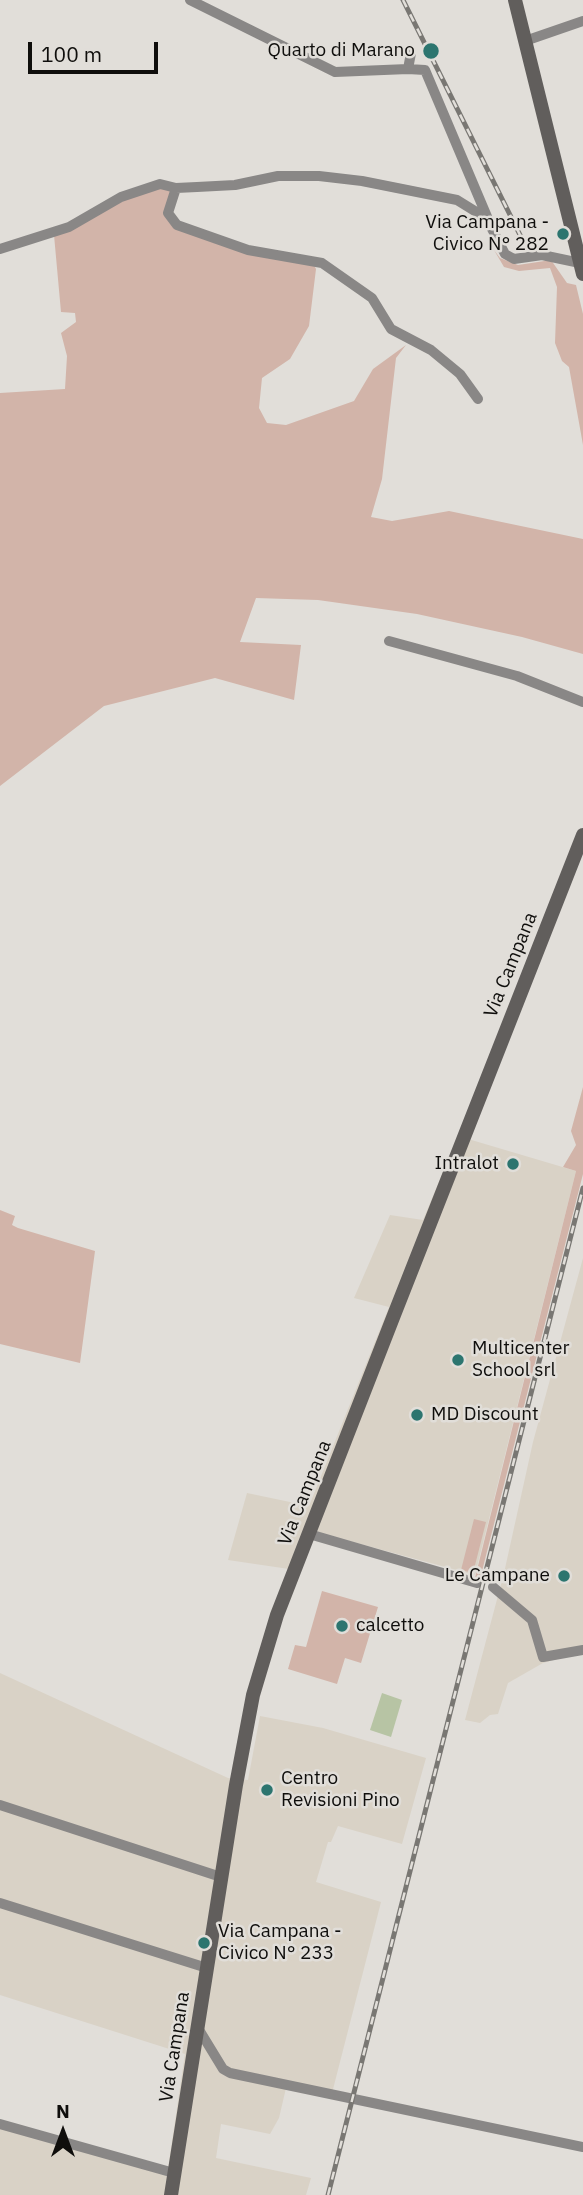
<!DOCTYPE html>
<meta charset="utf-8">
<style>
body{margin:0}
#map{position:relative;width:583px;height:2195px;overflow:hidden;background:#e1ded9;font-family:"IBM Plex Sans",sans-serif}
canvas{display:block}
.north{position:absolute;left:28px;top:2097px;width:70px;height:70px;-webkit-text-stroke:5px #e1ded9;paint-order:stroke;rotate:0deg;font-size:19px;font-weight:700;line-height:28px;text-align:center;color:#0f0e0c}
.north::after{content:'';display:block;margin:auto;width:24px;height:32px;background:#0f0e0c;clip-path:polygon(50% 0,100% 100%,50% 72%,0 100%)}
.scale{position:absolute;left:28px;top:42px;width:130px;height:32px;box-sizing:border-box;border:4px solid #0f0e0c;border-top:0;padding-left:9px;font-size:21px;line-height:24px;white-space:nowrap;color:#0f0e0c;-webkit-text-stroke:5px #e1ded9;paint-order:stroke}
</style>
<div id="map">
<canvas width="583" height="2195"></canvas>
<div class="north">N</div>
<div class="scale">100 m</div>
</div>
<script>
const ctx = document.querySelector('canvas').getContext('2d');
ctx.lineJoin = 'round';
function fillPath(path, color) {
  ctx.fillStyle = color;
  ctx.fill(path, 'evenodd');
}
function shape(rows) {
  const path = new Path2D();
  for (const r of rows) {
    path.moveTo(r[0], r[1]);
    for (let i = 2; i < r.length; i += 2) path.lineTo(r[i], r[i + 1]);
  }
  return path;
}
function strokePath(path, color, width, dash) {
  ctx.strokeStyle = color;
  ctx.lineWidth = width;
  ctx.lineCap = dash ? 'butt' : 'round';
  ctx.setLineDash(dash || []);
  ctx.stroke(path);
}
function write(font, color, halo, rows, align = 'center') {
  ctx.font = font + ' "IBM Plex Sans",sans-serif';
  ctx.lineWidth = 5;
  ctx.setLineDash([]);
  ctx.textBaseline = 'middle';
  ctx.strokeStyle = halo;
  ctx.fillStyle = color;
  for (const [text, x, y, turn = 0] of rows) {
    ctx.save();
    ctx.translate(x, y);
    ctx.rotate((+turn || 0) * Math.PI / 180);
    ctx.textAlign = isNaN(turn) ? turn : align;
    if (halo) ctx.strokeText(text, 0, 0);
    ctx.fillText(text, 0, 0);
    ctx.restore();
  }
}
fillPath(shape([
 [458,1136,576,1171,475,1575,305,1529,289,1569,228,1560,247,1493,309,1506,389,1307,354,1298,390,1215,423,1220],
 [583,1258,583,1652,543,1663,508,1683,498,1714,490,1715,480,1723,465,1720,504,1573,533,1442],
 [0,1673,228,1778,248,1780,260,1716,323,1728,426,1758,402,1844,338,1826,331,1842,328,1842,316,1882,381,1902,331,2097,286,2088,279,2118,270,2134,221,2124,216,2158,311,2178,306,2195,0,2195,0,2127,167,2175,185,2054,0,1995]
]), '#d9d2c6');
fillPath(shape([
 [159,187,171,188,165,212,170,223,314,265,316,269,309,326,290,359,262,378,259,408,267,423,286,425,354,401,373,369,406,345,396,358,382,479,371,517,392,521,449,511,583,539,583,654,522,637,417,614,318,600,256,598,240,642,301,645,294,700,215,678,104,706,0,786,0,393,65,389,67,356,61,333,76,322,75,313,61,312,54,235,125,200],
 [494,250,500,258,518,265,551,260,567,283,576,285,583,314,583,445,569,367,562,361,555,343,557,287,550,268,519,271,504,267],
 [583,1087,583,1174,480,1579,475,1578,576,1171,563,1167,576,1145,571,1131],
 [0,1210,15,1216,12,1225,18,1228,95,1251,80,1363,0,1344],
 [474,1519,486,1522,473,1573,461,1570],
 [322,1591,378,1607,361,1663,345,1658,337,1684,288,1669,295,1645,306,1647]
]), '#d2b4a9');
fillPath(shape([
 [382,1693,402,1700,391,1737,370,1730]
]), '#b7c4a4');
strokePath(shape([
 [190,0,335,72,408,69],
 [525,41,583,21],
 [411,53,408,69,425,70,488,219],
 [176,188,168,213,177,225,248,250,322,263,372,298,391,329,431,350,460,374,478,399],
 [0,249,69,227,121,197,160,184,176,188,197,187,235,185,278,176,319,176,362,181,457,200,478,213,491,227,505,254,514,259,542,255,580,263],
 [389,641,517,676,583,702],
 [309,1534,477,1583],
 [493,1587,532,1620,543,1657,583,1650],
 [0,1805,221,1877],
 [0,1903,207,1968],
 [198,2028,223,2069,230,2073,583,2147],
 [0,2124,174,2173]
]), '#898786', 10);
strokePath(shape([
 [515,0,583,274],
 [171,2195,236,1785,253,1695,277,1615,394,1315,583,835]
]), '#615e5c', 14);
const rail = shape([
 [403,0,526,247],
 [328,2195,583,1188]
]);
strokePath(rail, '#797773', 5);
strokePath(rail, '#e1ded9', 2.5, [8]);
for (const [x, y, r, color] of [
 [431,51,9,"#2c756f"],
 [563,234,7,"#2c756f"],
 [513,1164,7,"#2c756f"],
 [458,1360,7,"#2c756f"],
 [417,1415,7,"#2c756f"],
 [564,1576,7,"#2c756f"],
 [342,1626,7,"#2c756f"],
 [267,1790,7,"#2c756f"],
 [204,1943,7,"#2c756f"]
]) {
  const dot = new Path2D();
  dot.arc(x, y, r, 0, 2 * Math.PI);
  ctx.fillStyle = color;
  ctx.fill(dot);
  strokePath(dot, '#e1ded9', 2.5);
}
write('19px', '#0f0e0c', '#e1ded9', [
 ["Quarto di Marano",415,51,"right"],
 ["Via Campana -",549,223,"right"],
 ["Civico N° 282",549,245,"right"],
 ["Intralot",499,1164,"right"],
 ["Multicenter",472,1349],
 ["School srl",472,1371],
 ["MD Discount",431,1415],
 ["Le Campane",550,1576,"right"],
 ["calcetto",356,1626],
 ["Centro",281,1779],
 ["Revisioni Pino",281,1801],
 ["Via Campana -",218,1932],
 ["Civico N° 233",218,1954]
], 'left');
write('19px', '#0f0e0c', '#e1ded9', [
 ["Via Campana",511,965,-68],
 ["Via Campana",305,1493,-68],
 ["Via Campana",175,2047,-81]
]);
</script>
